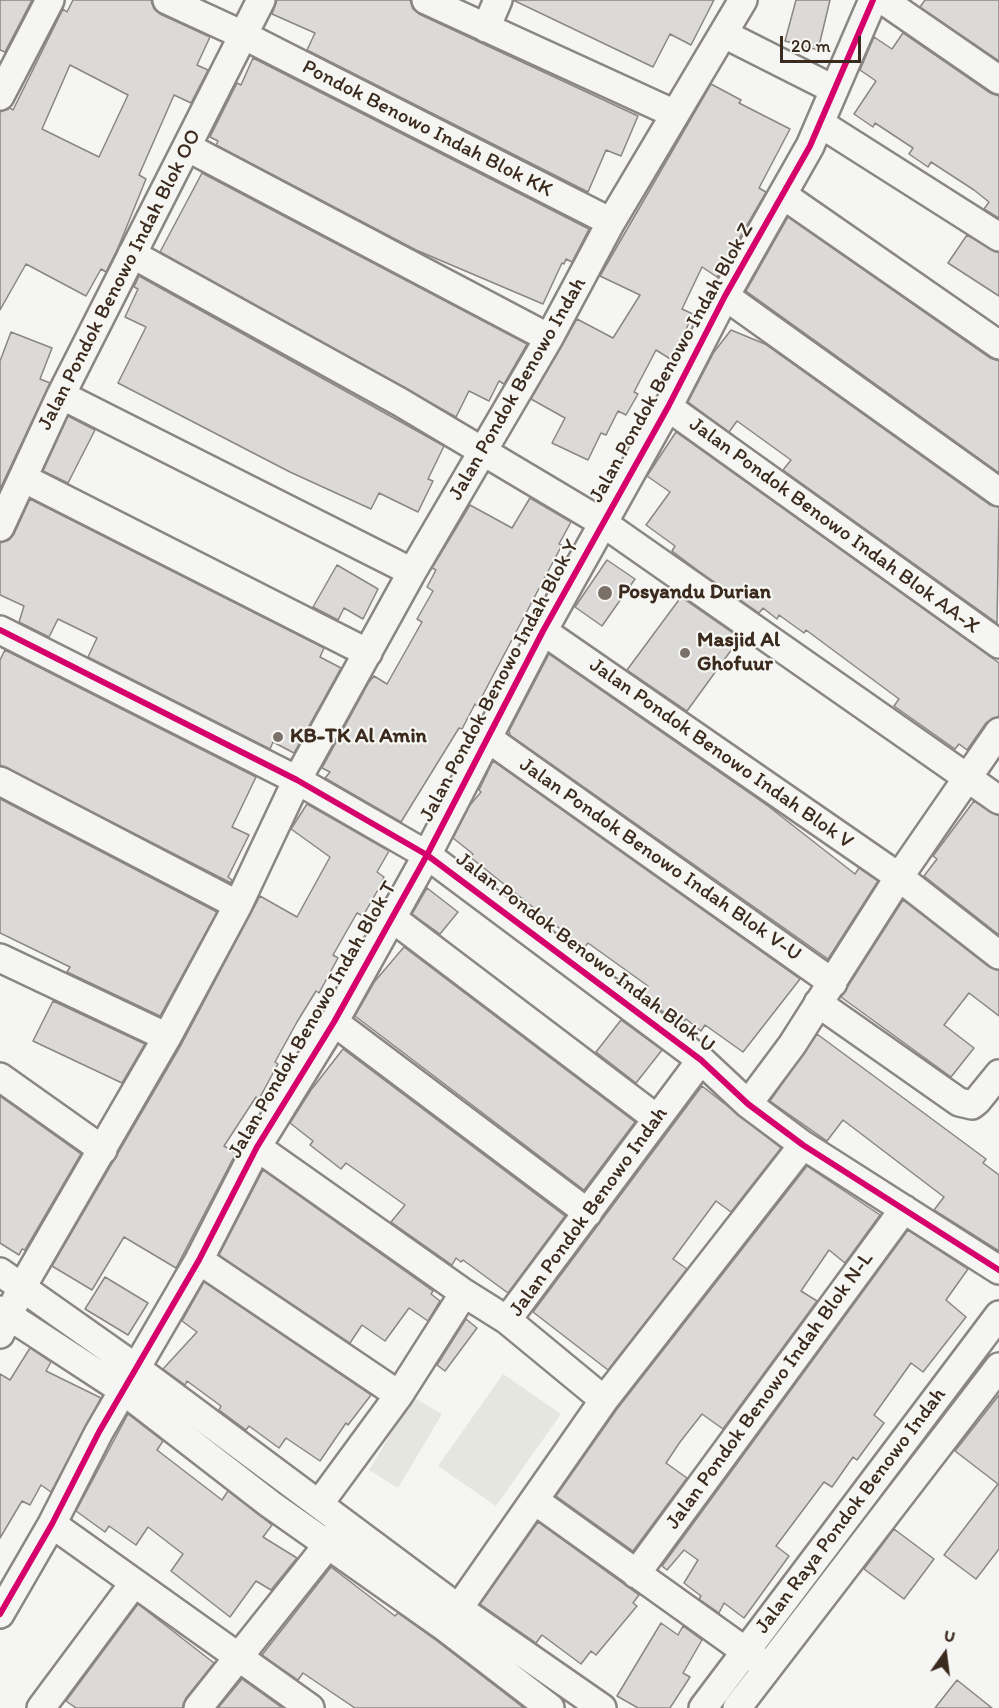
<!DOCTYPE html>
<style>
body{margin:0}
#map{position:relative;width:999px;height:1708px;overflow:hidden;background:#f5f5f3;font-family:Itim,sans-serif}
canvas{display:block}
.north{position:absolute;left:915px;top:1624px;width:60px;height:60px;-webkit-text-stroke:4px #f6f6f2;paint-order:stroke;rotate:14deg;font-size:16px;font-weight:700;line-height:24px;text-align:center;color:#3b2a1e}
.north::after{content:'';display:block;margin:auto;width:21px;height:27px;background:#3b2a1e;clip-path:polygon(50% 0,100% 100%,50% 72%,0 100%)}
.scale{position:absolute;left:780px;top:36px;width:81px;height:27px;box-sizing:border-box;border:3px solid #3b2a1e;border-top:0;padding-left:8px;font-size:18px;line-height:21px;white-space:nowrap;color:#3b2a1e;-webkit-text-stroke:4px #f6f6f2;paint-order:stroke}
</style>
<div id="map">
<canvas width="999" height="1708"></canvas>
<div class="north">U</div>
<div class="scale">20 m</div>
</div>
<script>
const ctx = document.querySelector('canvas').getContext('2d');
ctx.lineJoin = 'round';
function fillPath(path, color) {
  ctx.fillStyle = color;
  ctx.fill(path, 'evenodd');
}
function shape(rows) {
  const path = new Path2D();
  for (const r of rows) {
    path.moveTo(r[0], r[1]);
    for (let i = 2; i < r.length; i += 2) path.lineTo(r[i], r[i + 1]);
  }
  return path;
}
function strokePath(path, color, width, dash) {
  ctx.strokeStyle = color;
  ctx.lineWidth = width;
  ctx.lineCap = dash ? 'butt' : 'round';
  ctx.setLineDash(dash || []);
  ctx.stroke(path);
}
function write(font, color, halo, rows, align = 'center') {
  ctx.font = font + ' Itim,sans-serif';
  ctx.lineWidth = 4.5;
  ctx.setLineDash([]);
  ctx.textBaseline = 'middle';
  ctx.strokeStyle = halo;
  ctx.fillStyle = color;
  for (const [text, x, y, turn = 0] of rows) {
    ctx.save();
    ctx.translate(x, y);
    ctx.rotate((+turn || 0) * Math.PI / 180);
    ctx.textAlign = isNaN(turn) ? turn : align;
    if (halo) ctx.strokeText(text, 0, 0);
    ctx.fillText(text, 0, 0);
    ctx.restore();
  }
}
fillPath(shape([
 [503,1374,561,1414,496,1506,438,1466],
 [413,1397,442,1414,398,1488,369,1470]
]), '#e6e6e1');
const building = shape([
 [0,0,32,0,5,52,0,50,0,0],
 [73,0,151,0,154,9,160,14,210,37,197,65,208,70,191,103,174,95,139,175,146,179,118,248,106,272,101,269,86,296,26,264,0,310,0,112,10,108,13,110,63,9,67,12,73,0],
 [70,65,128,95,99,157,42,129,70,65],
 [277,0,410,0,413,9,419,14,638,116,621,156,606,150,588,192,307,50,315,33,272,14,277,0],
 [513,0,714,0,691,45,670,34,653,67,513,0],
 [796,0,830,0,818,50,785,41,796,0],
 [925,0,999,0,999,61,920,7,925,0],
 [903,33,990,93,999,96,999,218,984,209,989,202,974,190,931,162,928,167,909,154,913,148,875,123,873,127,854,114,876,81,860,70,874,37,892,49,903,33],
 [253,58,589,229,572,262,566,259,564,264,562,263,543,304,416,250,216,145,218,141,210,137,237,83,241,85,253,58],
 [711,84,741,100,739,103,790,129,759,188,766,192,717,277,702,267,682,309,693,314,672,360,656,350,634,392,638,394,626,415,618,411,606,435,601,433,588,460,552,443,565,418,531,399,577,319,613,338,640,295,600,276,711,84],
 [202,173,527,344,504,384,499,381,489,401,469,391,456,417,160,252,202,173],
 [788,217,990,358,999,361,999,473,746,291,788,217],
 [967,235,999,253,999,296,948,263,967,235],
 [139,276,444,446,428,479,433,481,418,512,379,493,371,509,290,472,118,383,146,327,125,317,138,289,134,287,139,276],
 [731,330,765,344,990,505,999,507,997,623,783,470,791,460,737,421,729,432,688,402,714,352,731,330],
 [11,332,52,348,40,379,50,383,0,489,0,361,11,332],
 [68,416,95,430,68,483,43,471,68,416],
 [676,432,999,663,999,716,986,723,967,750,959,744,955,749,894,706,899,699,806,630,804,633,779,615,777,619,763,608,759,613,700,572,672,551,675,546,646,525,670,492,647,476,676,432],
 [530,498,571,522,559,544,562,545,477,706,475,704,462,729,459,728,401,822,325,778,330,772,322,768,369,682,374,676,387,684,422,622,417,619,433,591,427,587,436,570,432,568,470,505,512,528,530,498],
 [30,499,324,648,320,657,341,668,294,753,273,742,270,749,88,657,97,638,58,619,49,637,19,622,24,606,0,595,0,543,9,540,14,534,30,499],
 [607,560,635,579,602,626,575,607,607,560],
 [337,565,378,589,363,619,344,608,338,620,313,607,337,565],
 [681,597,740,638,687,711,627,670,681,597],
 [5,650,256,777,232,827,249,835,228,877,232,880,231,883,0,765,0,660,5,650],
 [549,654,768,806,855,874,859,868,878,881,828,959,510,735,509,731,549,654],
 [493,761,800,979,743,1052,705,1025,701,1031,686,1019,681,1025,641,995,648,986,588,943,584,948,470,857,473,854,453,838,470,805,481,792,479,790,493,761],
 [0,799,217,912,160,1016,67,972,70,967,0,933,0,799],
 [974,801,999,816,999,935,924,876,937,859,933,856,974,801],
 [307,804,389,851,377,872,384,877,379,888,363,916,357,913,333,955,338,958,319,993,316,991,297,1022,275,1062,278,1064,259,1099,256,1097,224,1146,236,1153,176,1268,124,1237,92,1290,52,1266,181,1045,260,896,297,917,330,857,291,829,307,804],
 [427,888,458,912,440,934,412,914,427,888],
 [903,900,989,967,999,970,999,1016,969,993,944,1025,974,1048,951,1077,841,997,903,900],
 [404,947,635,1122,584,1190,355,1016,375,981,404,947],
 [53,1001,145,1044,122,1083,33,1041,53,1001],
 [621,1020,662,1050,636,1083,596,1052,621,1020],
 [817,1034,986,1159,983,1163,999,1175,999,1251,934,1210,944,1197,843,1120,827,1141,770,1101,817,1034],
 [343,1049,565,1216,508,1293,463,1260,461,1262,456,1258,452,1265,391,1222,405,1205,346,1163,341,1169,310,1145,313,1141,290,1123,311,1090,343,1049],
 [702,1086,781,1148,731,1212,716,1201,673,1259,687,1269,608,1370,533,1312,702,1086],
 [0,1096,81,1154,25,1250,22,1249,19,1255,0,1243,0,1096],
 [807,1166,880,1215,845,1263,829,1250,801,1291,817,1301,723,1429,702,1414,680,1442,666,1463,687,1478,633,1551,556,1496,617,1409,807,1166],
 [263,1170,433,1291,431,1294,440,1301,428,1321,409,1308,385,1341,362,1325,350,1343,219,1255,263,1170],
 [908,1230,968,1269,946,1300,966,1317,923,1372,911,1363,874,1415,884,1423,857,1460,853,1457,832,1487,824,1482,776,1546,789,1556,744,1618,724,1603,719,1613,699,1599,701,1596,684,1583,698,1560,684,1550,667,1570,662,1566,908,1230],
 [105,1277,148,1303,128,1335,85,1309,105,1277],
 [204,1282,371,1395,348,1425,346,1423,320,1461,286,1438,279,1448,249,1426,246,1430,219,1410,221,1406,187,1381,185,1385,163,1369,197,1332,182,1321,204,1282],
 [466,1319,477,1328,445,1371,437,1365,466,1319],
 [30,1348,51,1362,46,1371,101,1398,51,1492,41,1485,30,1505,22,1501,0,1538,0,1374,10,1380,30,1348],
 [999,1395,999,1549,976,1579,944,1555,998,1484,955,1451,999,1395],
 [128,1414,163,1441,157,1450,222,1500,228,1491,272,1525,263,1537,297,1558,271,1590,256,1581,230,1617,171,1571,183,1554,148,1527,136,1545,109,1526,105,1532,76,1511,128,1414],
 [538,1522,639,1595,633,1603,637,1606,596,1655,591,1651,581,1664,542,1635,536,1643,480,1604,538,1522],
 [894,1529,934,1559,904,1599,864,1569,894,1529],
 [331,1567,395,1616,398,1613,437,1641,524,1708,355,1708,303,1673,298,1680,262,1655,331,1567],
 [138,1604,214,1663,186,1698,183,1708,76,1708,66,1701,138,1604],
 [661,1623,678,1635,683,1626,702,1640,683,1673,690,1677,670,1708,638,1708,617,1696,661,1623],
 [242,1679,281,1707,280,1708,218,1708,242,1679],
 [957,1680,992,1708,935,1708,957,1680]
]);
fillPath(building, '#dbdad8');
strokePath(building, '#8a8683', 1.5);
const minor = shape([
 [167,0,243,35,611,222],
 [426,0,675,114],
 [883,0,999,80],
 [486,28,498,0],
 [724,34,833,89],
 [0,96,50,0],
 [821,124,999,237],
 [187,147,549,338],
 [783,195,999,345],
 [132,254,400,402,603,523,999,800],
 [725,296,999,492],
 [61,395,412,572],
 [668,407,999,644],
 [23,478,368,653],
 [0,527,61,395,261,0],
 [0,630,297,780,427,855,701,1060,748,1104,803,1145,999,1270],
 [543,631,899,877,999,955],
 [486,737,833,983],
 [0,781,238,905],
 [392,918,656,1118],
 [0,958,167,1037],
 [818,1003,959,1102,972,1105,977,1101,999,1074],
 [334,1022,588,1213],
 [0,1077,103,1150],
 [748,1104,792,1045,899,877,999,732],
 [257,1147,464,1293,507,1320,604,1400],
 [199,1260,399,1395],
 [0,1272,136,1368,458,1608,602,1708],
 [0,1310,124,1391,270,1504,446,1628,550,1708],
 [507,1320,701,1060],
 [0,1334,22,1287,167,1037,238,905,297,780,412,572,549,338,611,222,743,0],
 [534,1500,759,1661],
 [319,1504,399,1395,464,1293],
 [52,1524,310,1708],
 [636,1574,904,1209],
 [0,1614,52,1524,99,1432,199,1260,257,1147,334,1022,427,855,543,631,668,407,725,296,810,146,873,0],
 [449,1622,604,1400,803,1145],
 [41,1708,134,1583],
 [198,1708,338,1532],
 [703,1708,999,1315],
 [737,1708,999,1367]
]);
strokePath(minor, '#8a8683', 32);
strokePath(minor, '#f5f5f3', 27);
strokePath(shape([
 [0,630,297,780,427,855,701,1060,748,1104,803,1145,999,1270],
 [0,1614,52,1524,99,1432,199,1260,257,1147,334,1022,427,855,543,631,668,407,725,296,810,146,873,0]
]), '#d6006c', 6);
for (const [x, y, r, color] of [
 [605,593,8,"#7c7169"],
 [685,653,6,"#7c7169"],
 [278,737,6,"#7c7169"]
]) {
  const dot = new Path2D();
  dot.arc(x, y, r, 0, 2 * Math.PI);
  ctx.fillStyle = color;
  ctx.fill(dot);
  strokePath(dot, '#f6f6f2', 2);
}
write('21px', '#3b2a1e', '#f6f6f2', [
 ["Pondok Benowo Indah Blok KK",427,129,27],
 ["Jalan Pondok Benowo Indah Blok OO",120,280,-63],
 ["Jalan Pondok Benowo Indah Blok Z",672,363,-61],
 ["Jalan Pondok Benowo Indah",518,389,-60],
 ["Jalan Pondok Benowo Indah Blok AA-X",834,526,36],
 ["Jalan Pondok Benowo Indah Blok Y",500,681,-62],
 ["Jalan Pondok Benowo Indah Blok V",721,754,35],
 ["Jalan Pondok Benowo Indah Blok V-U",660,860,35],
 ["Jalan Pondok Benowo Indah Blok U",585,953,37],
 ["Jalan Pondok Benowo Indah Blok T",313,1020,-60],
 ["Jalan Pondok Benowo Indah",589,1212,-54],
 ["Jalan Pondok Benowo Indah Blok N-L",770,1391,-54],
 ["Jalan Raya Pondok Benowo Indah",851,1511,-53]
]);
write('bold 21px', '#3b2a1e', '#f6f6f2', [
 ["Posyandu Durian",618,593],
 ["Masjid Al",697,641],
 ["Ghofuur",697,665],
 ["KB-TK Al Amin",290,737]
], 'left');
</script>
